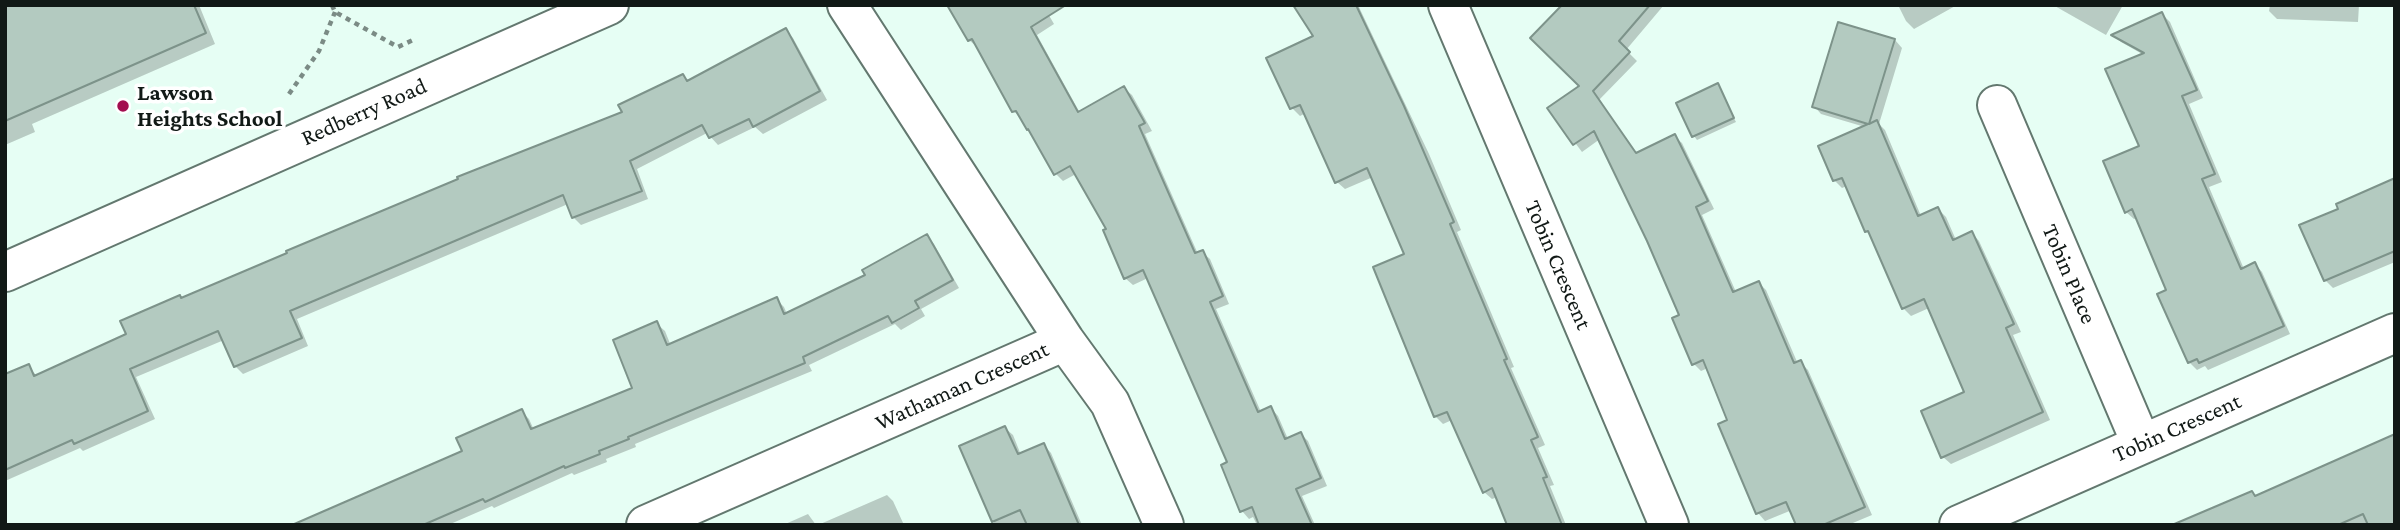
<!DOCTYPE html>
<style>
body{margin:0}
#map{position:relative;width:2400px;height:530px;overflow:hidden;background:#e6fef4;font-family:"Crimson Pro",serif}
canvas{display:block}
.frame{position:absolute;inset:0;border:7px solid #111916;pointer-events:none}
</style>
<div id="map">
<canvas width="2400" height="530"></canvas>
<div class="frame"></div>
</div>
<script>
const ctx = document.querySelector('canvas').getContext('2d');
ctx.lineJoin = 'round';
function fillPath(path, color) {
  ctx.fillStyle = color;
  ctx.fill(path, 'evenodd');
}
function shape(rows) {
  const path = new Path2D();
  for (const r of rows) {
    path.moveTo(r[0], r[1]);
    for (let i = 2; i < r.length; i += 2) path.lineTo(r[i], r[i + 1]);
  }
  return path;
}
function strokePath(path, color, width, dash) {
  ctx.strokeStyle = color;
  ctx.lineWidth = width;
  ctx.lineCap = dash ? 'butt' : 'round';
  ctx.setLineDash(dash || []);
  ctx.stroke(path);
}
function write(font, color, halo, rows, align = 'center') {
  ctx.font = font + ' "Crimson Pro",serif';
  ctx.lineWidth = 7;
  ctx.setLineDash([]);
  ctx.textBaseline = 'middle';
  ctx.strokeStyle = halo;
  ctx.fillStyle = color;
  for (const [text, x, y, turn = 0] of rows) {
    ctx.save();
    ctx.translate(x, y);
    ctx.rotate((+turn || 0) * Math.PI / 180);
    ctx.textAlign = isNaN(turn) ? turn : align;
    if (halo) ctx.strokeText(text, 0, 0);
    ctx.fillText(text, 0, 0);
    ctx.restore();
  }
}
fillPath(shape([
 [5,5,199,5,215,44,32,124,35,132,5,145],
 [1043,5,1054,24,1037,35,1080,113,1124,88,1132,95,1152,131,1145,134,1198,254,1202,252,1210,259,1229,304,1216,309,1261,412,1271,408,1278,416,1288,439,1301,434,1308,441,1327,486,1302,496,1315,525,1257,525,1253,517,1249,519,1242,511,1223,466,1230,463,1148,278,1133,285,1125,278,1109,230,1076,174,1063,181,1056,174,1034,135,1014,111,977,47,969,40],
 [1295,5,1358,5,1429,154,1461,230,1457,232,1514,367,1511,368,1545,445,1538,448,1554,485,1550,486,1566,525,1509,525,1498,497,1492,499,1484,492,1452,420,1443,424,1435,416,1376,268,1406,255,1373,177,1345,189,1337,182,1306,113,1300,116,1292,108,1269,59,1316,37],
 [1564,5,1664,5,1626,50,1637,61,1599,100,1637,154,1674,136,1682,143,1714,209,1702,215,1736,292,1759,283,1766,290,1798,364,1800,362,1808,370,1872,515,1848,525,1798,525,1792,510,1765,521,1758,513,1720,425,1729,421,1708,368,1701,371,1694,364,1681,316,1648,240,1600,139,1582,152,1549,108,1581,86],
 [1898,5,1957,5,1914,29,1906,21],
 [2053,5,2123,5,2106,35],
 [2270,5,2359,5,2358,22,2277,19,2269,11],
 [2162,14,2170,22,2203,98,2189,104,2222,182,2209,187,2244,269,2255,264,2262,272,2290,334,2208,370,2205,366,2197,370,2189,362,2169,291,2138,218,2134,219,2126,212,2141,147,2144,55,2121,42,2114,36],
 [785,30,793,38,827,100,763,134,755,127,718,145,707,133,637,169,648,199,581,225,573,217,568,204,297,319,308,346,243,374,235,366,224,340,136,377,155,419,83,451,80,448,5,481,5,376,28,366,37,376,128,335,182,300,624,113,683,76,689,82],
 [1895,40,1902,48,1879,124,1885,130,1921,216,1938,209,1946,217,1956,240,1972,233,1979,241,2021,332,2013,335,2050,420,1951,464,1943,457,1966,393,1929,308,1911,316,1903,308,1873,238,1867,231,1847,186,1842,188,1834,180,1865,127,1821,114,1814,106],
 [1717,85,1736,122,1697,140,1694,136],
 [2395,180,2395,262,2333,288,2325,280,2302,226,2341,210],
 [926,236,934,244,959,288,921,309,925,316,901,330,895,324,809,365,812,371,635,444,636,447,606,459,607,462,574,475,572,473,494,508,492,506,448,525,303,525,464,452,521,411,529,419,534,430,635,389,657,324,665,331,671,346,776,299,784,307,787,314,867,276],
 [1005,428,1013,435,1021,455,1044,445,1051,453,1082,525,995,525,961,447],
 [2395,437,2395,525,2174,525,2252,493,2256,497],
 [887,495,893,501,904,525,818,525],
 [808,514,816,525,783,525]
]), '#0003');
const building = shape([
 [5,5,194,5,206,33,5,121,5,5],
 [947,5,1066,5,1031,27,1078,112,1124,86,1145,123,1139,126,1195,253,1203,250,1223,296,1210,302,1258,412,1271,406,1285,439,1301,432,1321,478,1296,489,1312,525,1259,525,1252,507,1240,512,1221,465,1227,462,1143,270,1124,279,1103,230,1106,229,1070,166,1054,175,1028,129,1027,130,1016,111,1012,112,972,39,968,41,947,5],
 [1293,5,1356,5,1404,106,1454,222,1450,224,1507,359,1504,360,1538,437,1531,440,1547,477,1543,478,1562,525,1507,525,1492,488,1483,493,1447,412,1434,417,1373,267,1404,254,1367,168,1335,183,1300,105,1290,109,1266,58,1313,36,1293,5],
 [1562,5,1650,5,1619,41,1630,52,1593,91,1636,153,1675,134,1708,201,1696,207,1733,292,1759,281,1794,363,1801,360,1865,507,1823,525,1796,525,1786,502,1756,514,1718,424,1727,420,1703,360,1692,365,1672,318,1679,315,1647,241,1594,131,1573,145,1547,108,1579,86,1530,38,1562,5],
 [2162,12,2197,90,2182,96,2215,174,2202,179,2241,269,2255,262,2284,326,2199,363,2197,359,2188,363,2157,294,2166,290,2132,209,2125,213,2103,161,2139,146,2105,69,2144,53,2111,35,2162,12],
 [1838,22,1895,39,1869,124,1877,120,1918,216,1938,207,1953,240,1972,231,2014,324,2006,328,2043,412,1941,458,1921,411,1964,392,1924,299,1902,309,1868,231,1865,232,1842,178,1833,181,1818,146,1868,124,1812,107,1838,22],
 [786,28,820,91,753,127,749,119,709,138,702,125,630,161,642,191,572,218,563,195,290,311,302,338,234,367,218,331,130,369,148,411,74,444,72,440,5,470,5,374,29,364,34,376,126,334,120,321,180,295,181,298,287,253,286,251,458,179,457,177,622,112,618,105,683,74,687,81,786,28],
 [1718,83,1734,118,1692,137,1676,103,1718,83],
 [2395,178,2395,251,2324,281,2299,225,2338,209,2336,204,2395,178],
 [927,234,953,280,915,301,919,308,892,323,888,316,803,357,805,363,628,437,629,439,599,451,600,454,565,468,564,466,485,502,483,499,423,525,292,525,462,451,456,438,522,409,531,429,632,388,613,340,657,321,667,345,777,297,784,314,865,275,862,270,927,234],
 [1005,426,1018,454,1044,443,1079,525,1027,525,1020,510,992,522,959,446,1005,426],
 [2395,434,2395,525,2368,525,2363,514,2338,525,2172,525,2252,491,2255,496,2395,434]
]);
fillPath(building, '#b3cac0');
strokePath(building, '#7d938a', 2);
const minor = shape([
 [847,5,1065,341,1110,403,1164,525],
 [1448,5,1669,525],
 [1997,105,2141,443],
 [5,272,609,5],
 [646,525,1065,341],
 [1959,525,2395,333]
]);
strokePath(minor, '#63786f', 42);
strokePath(shape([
 [332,5,335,12,398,47,413,40],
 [289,94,319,51,335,12]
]), '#7b8b85', 4.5, [5, 5]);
strokePath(minor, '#fff', 38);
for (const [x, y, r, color] of [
 [123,106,7,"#a20e4f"]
]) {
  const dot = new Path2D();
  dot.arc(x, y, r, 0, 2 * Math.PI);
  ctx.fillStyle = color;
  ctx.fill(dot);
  strokePath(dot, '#fff', 2.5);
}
write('bold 23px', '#111916', '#fff', [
 ["Lawson",137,93],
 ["Heights School",137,119]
], 'left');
write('23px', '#111916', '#fff', [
 ["Redberry Road",364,112,-24],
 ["Tobin Crescent",1558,265,67],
 ["Tobin Place",2069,274,67],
 ["Wathaman Crescent",962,386,-24],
 ["Tobin Crescent",2177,428,-24]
]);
</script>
